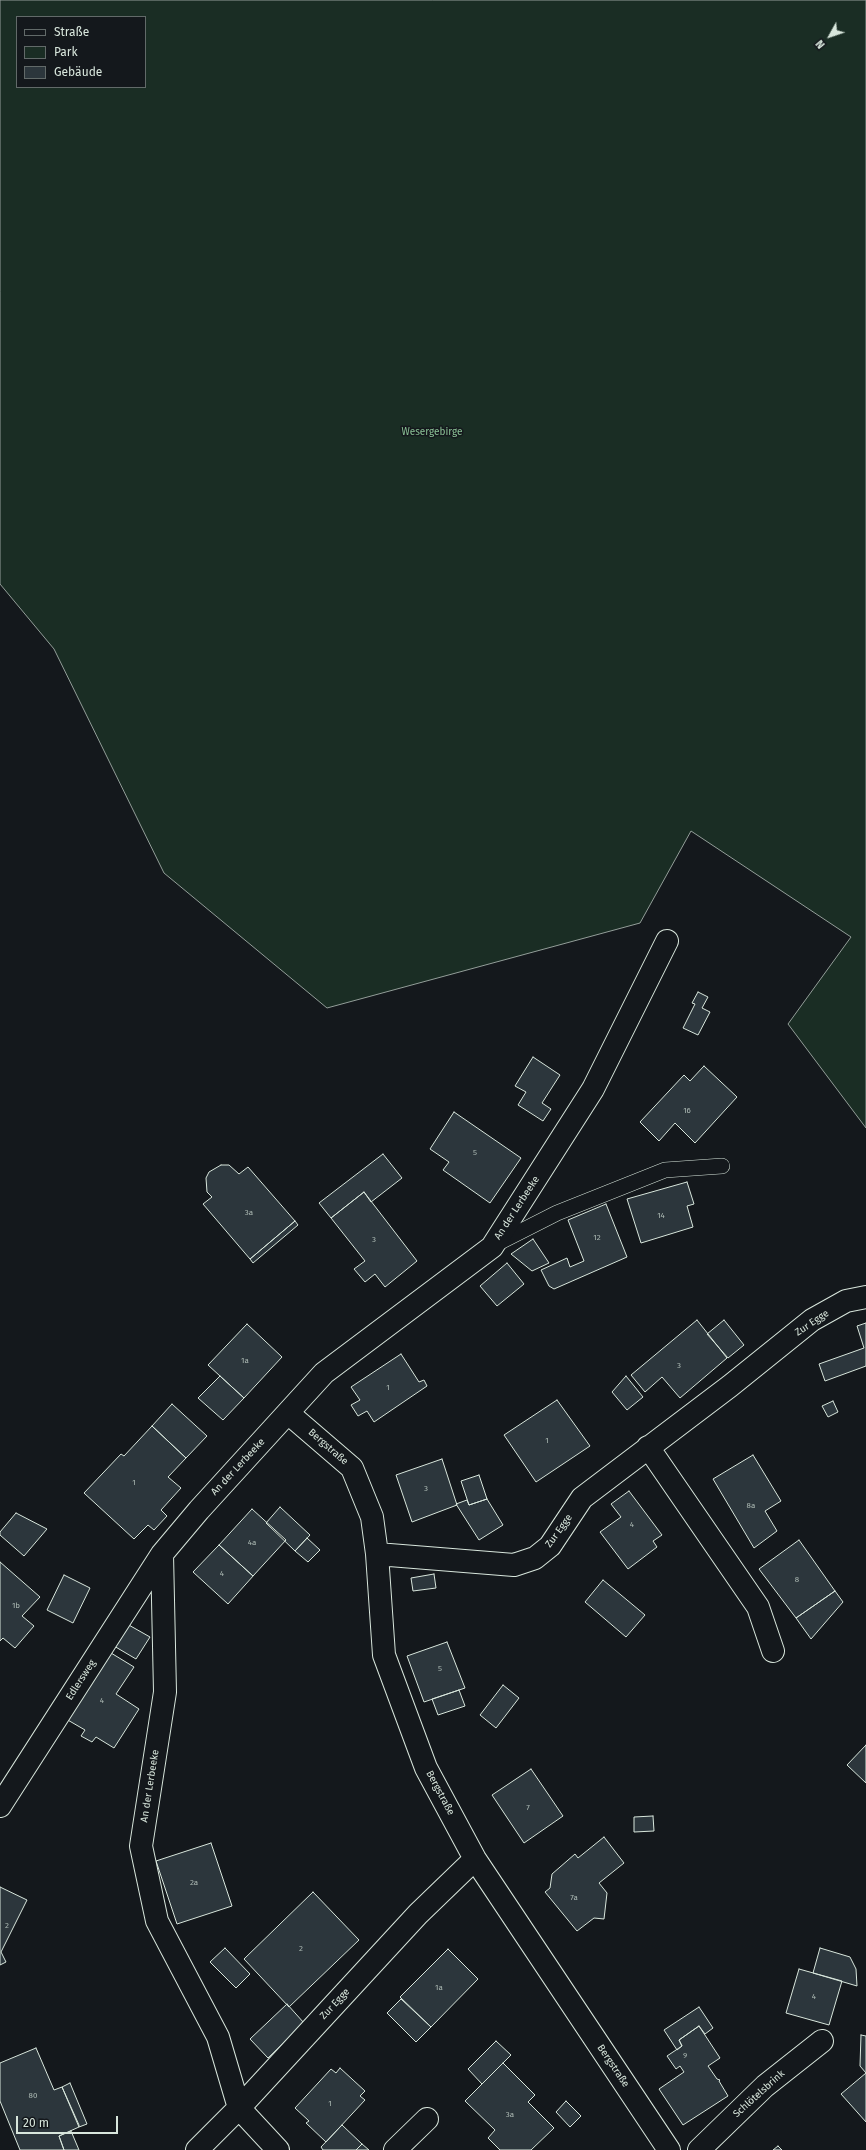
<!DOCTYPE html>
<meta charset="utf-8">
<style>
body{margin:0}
#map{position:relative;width:866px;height:2150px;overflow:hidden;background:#14181c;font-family:"Fira Sans",sans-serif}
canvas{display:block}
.legend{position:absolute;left:16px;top:16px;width:130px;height:72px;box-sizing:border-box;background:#14181c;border:1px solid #626a69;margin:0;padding:5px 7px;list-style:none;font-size:12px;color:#d8e6dc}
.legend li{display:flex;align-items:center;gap:8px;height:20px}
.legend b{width:20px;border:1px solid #626a69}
.north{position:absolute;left:810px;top:16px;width:40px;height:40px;-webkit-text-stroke:3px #14181c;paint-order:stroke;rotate:230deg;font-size:11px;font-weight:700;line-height:16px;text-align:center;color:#d8e6dc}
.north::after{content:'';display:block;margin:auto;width:14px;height:18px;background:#d8e6dc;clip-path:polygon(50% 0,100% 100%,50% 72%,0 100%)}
.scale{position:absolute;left:16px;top:2116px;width:102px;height:18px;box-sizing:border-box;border:2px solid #d8e6dc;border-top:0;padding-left:5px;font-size:12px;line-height:14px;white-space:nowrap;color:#d8e6dc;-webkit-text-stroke:3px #14181c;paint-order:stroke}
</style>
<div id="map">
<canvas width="866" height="2150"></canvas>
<ul class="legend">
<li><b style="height:5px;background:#14181c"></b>Straße</li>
<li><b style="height:11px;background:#1a2d24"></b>Park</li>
<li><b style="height:11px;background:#2c363c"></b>Gebäude</li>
</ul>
<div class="north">N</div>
<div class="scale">20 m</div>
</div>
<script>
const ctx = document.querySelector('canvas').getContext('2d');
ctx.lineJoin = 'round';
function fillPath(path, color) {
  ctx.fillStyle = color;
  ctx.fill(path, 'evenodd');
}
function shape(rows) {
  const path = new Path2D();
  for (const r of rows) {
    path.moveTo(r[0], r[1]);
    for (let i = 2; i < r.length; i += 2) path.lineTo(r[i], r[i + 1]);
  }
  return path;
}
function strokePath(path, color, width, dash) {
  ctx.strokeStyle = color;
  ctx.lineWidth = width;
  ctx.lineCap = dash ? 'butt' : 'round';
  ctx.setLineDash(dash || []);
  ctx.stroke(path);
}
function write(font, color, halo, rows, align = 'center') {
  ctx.font = font + ' "Fira Sans",sans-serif';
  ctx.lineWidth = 3;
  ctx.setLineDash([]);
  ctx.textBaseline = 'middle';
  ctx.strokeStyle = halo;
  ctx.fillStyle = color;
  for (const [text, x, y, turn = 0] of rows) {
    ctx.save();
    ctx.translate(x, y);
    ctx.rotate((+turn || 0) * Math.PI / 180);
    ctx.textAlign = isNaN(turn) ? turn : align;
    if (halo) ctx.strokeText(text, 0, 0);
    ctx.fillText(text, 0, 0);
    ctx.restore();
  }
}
const green = shape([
 [0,0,866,0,866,1128,788,1024,851,937,691,831,640,923,327,1008,164,873,54,649,0,584,0,0],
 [17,17,145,17,145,87,17,87,17,17]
]);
fillPath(green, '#1a2d24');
strokePath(green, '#939e99', 1);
const building = shape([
 [698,992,708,997,702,1008,710,1012,698,1035,683,1028,695,1004,692,1003,698,992],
 [533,1057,560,1075,542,1103,551,1109,543,1121,518,1105,526,1092,515,1086,533,1057],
 [704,1066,737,1097,695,1143,675,1123,659,1141,640,1122,684,1075,690,1081,704,1066],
 [454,1112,521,1158,490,1203,443,1170,449,1162,430,1149,454,1112],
 [383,1154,402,1178,371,1202,364,1192,331,1218,319,1203,383,1154],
 [221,1165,229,1165,239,1174,248,1167,295,1221,250,1259,203,1204,212,1197,207,1192,206,1178,209,1172,221,1165],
 [687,1182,694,1204,687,1206,693,1227,641,1243,627,1199,687,1182],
 [364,1192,417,1261,385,1287,375,1274,365,1282,354,1269,365,1261,331,1218,364,1192],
 [606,1204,627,1257,554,1289,549,1286,541,1270,567,1258,570,1267,584,1261,568,1220,606,1204],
 [295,1221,298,1225,253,1263,250,1259,295,1221],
 [533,1239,549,1263,532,1271,511,1254,533,1239],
 [507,1263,524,1284,497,1306,480,1286,507,1263],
 [697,1320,727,1358,680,1398,662,1377,645,1392,631,1375,697,1320],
 [724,1320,744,1345,728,1358,707,1334,724,1320],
 [866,1323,866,1366,825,1381,819,1364,864,1348,857,1326,866,1323],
 [247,1324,282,1357,244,1398,208,1365,247,1324],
 [401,1354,419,1382,424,1380,427,1386,374,1422,367,1411,358,1416,351,1405,360,1400,351,1387,401,1354],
 [220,1376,244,1398,223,1420,198,1398,220,1376],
 [626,1376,643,1397,627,1410,612,1392,626,1376],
 [557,1400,590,1446,536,1482,504,1435,557,1400],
 [833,1401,838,1412,828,1417,822,1406,833,1401],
 [172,1404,207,1436,186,1458,152,1426,172,1404],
 [152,1426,186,1458,168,1477,181,1488,161,1510,167,1516,154,1530,148,1525,134,1539,84,1493,121,1454,124,1456,152,1426],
 [753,1455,781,1501,765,1511,777,1531,754,1548,713,1479,753,1455],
 [442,1459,457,1505,412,1522,396,1475,442,1459],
 [479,1475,487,1499,469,1505,461,1481,479,1475],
 [629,1491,662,1535,653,1541,657,1547,628,1569,600,1532,621,1517,611,1504,629,1491],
 [487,1499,503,1525,479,1540,456,1504,467,1500,469,1505,487,1499],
 [280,1507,310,1535,295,1551,266,1523,280,1507],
 [252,1509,286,1540,253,1576,219,1545,252,1509],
 [16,1513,47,1529,24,1556,0,1535,0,1532,16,1513],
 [307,1538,320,1550,308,1562,295,1551,307,1538],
 [799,1540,835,1591,796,1618,759,1569,799,1540],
 [219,1545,253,1576,254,1575,228,1604,193,1572,219,1545],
 [0,1562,40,1597,22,1616,34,1626,15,1648,3,1638,0,1641,0,1562],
 [434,1574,436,1588,413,1591,411,1578,434,1574],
 [64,1575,90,1588,73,1623,47,1610,64,1575],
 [603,1580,645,1615,626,1637,585,1602,603,1580],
 [835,1591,843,1602,811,1639,796,1618,835,1591],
 [127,1624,150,1637,136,1659,114,1646,127,1624],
 [447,1642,465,1688,424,1702,407,1656,447,1642],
 [111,1653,134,1667,116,1694,139,1709,114,1748,96,1737,92,1742,81,1736,85,1730,66,1719,111,1653],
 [503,1685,519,1698,496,1728,480,1715,503,1685],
 [459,1690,465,1706,438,1715,432,1699,459,1690],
 [866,1745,866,1783,847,1765,866,1745],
 [531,1769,563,1816,524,1843,492,1795,531,1769],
 [653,1816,654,1831,634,1832,634,1817,653,1816],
 [604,1837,624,1863,599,1883,607,1893,604,1919,594,1918,577,1931,545,1892,550,1888,552,1874,575,1854,578,1858,604,1837],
 [211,1843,232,1906,177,1924,156,1861,211,1843],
 [0,1887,27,1900,1,1952,6,1962,0,1965,0,1887],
 [313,1892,359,1940,289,2007,244,1959,313,1892],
 [225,1948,250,1974,236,1988,210,1962,225,1948],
 [820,1948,850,1957,856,1969,857,1986,813,1973,820,1948],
 [448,1949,478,1979,431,2027,400,1997,448,1949],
 [799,1969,842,1981,829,2025,786,2013,799,1969],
 [401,1999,431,2027,416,2042,387,2013,401,1999],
 [287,2004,304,2023,268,2058,250,2039,287,2004],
 [699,2007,713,2028,705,2034,699,2026,679,2040,682,2046,677,2050,664,2030,699,2007],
 [699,2026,720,2058,708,2066,717,2079,720,2080,719,2081,728,2096,683,2125,659,2089,684,2072,680,2066,676,2069,667,2056,682,2046,679,2040,699,2026],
 [861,2035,866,2036,866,2073,860,2066,861,2035],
 [496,2041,511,2055,482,2084,468,2069,496,2041],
 [36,2048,54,2090,62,2087,79,2125,79,2127,59,2136,64,2150,20,2150,0,2101,0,2063,36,2048],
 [503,2063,535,2095,528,2102,554,2128,531,2150,500,2150,488,2138,495,2130,465,2101,503,2063],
 [340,2068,365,2091,360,2096,365,2100,326,2142,306,2123,309,2121,295,2108,331,2069,336,2073,340,2068],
 [866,2073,866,2122,841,2094,866,2073],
 [70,2083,87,2124,79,2127,62,2087,70,2083],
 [566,2101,581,2116,570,2127,556,2112,566,2101],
 [342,2125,362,2144,356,2150,323,2150,321,2147,342,2125],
 [71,2131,79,2150,64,2150,59,2136,71,2131],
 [362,2144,369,2150,356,2150,362,2144],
 [778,2146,782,2150,773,2150,778,2146]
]);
fillPath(building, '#2c363c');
strokePath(building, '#d8e6dc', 1);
const service = shape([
 [494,1245,557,1213,665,1170,722,1166]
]);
const minor = shape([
 [288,1413,352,1468,372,1517,377,1554,384,1655,426,1768,475,1859,669,2150],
 [648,1447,758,1607,773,1651],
 [162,1554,165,1692,141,1846,157,1921,218,2037,239,2108,278,2150],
 [377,1554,514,1565,535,1558,550,1546,582,1498,730,1386,812,1320,846,1301,866,1297],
 [0,1806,162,1554,199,1510,324,1373,492,1247,593,1089,667,941],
 [197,2150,239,2108,418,1914,475,1859],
 [395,2150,427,2119],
 [699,2150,765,2086,822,2041]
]);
strokePath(service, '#d8e6dc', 16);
strokePath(minor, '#d8e6dc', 24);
strokePath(service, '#14181c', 15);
strokePath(minor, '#14181c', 22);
write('8px', '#adbab4', null, [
 ["16",687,1111],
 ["5",475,1153],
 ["3a",249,1213],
 ["14",661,1216],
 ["12",597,1238],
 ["3",374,1240],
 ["1a",245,1361],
 ["3",679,1366],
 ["1",388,1388],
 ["1",547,1441],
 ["1",134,1483],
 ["3",426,1489],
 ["8a",751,1506],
 ["4",632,1525],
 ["4a",252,1543],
 ["4",222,1574],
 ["8",797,1580],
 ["1b",16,1606],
 ["5",440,1669],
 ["4",102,1701],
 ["7",528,1808],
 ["2a",194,1883],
 ["7a",574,1898],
 ["2",7,1926],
 ["2",301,1949],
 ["1a",439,1988],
 ["4",814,1997],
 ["9",685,2056],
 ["80",33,2096],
 ["1",330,2104],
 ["3a",510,2115]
]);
write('10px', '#8ac095', '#14181c', [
 ["Wesergebirge",432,432]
]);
write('10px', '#d8e6dc', '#14181c', [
 ["An der Lerbeeke",517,1208,-57],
 ["Zur Egge",812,1323,-34],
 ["Bergstraße",328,1447,41],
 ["An der Lerbeeke",238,1467,-47],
 ["Zur Egge",559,1531,-54],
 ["Edlersweg",81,1680,-57],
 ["An der Lerbeeke",150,1786,-81],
 ["Bergstraße",440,1793,62],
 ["Zur Egge",335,2004,-47],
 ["Bergstraße",613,2066,56],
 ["Schlötelsbrink",759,2094,-42]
]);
</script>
